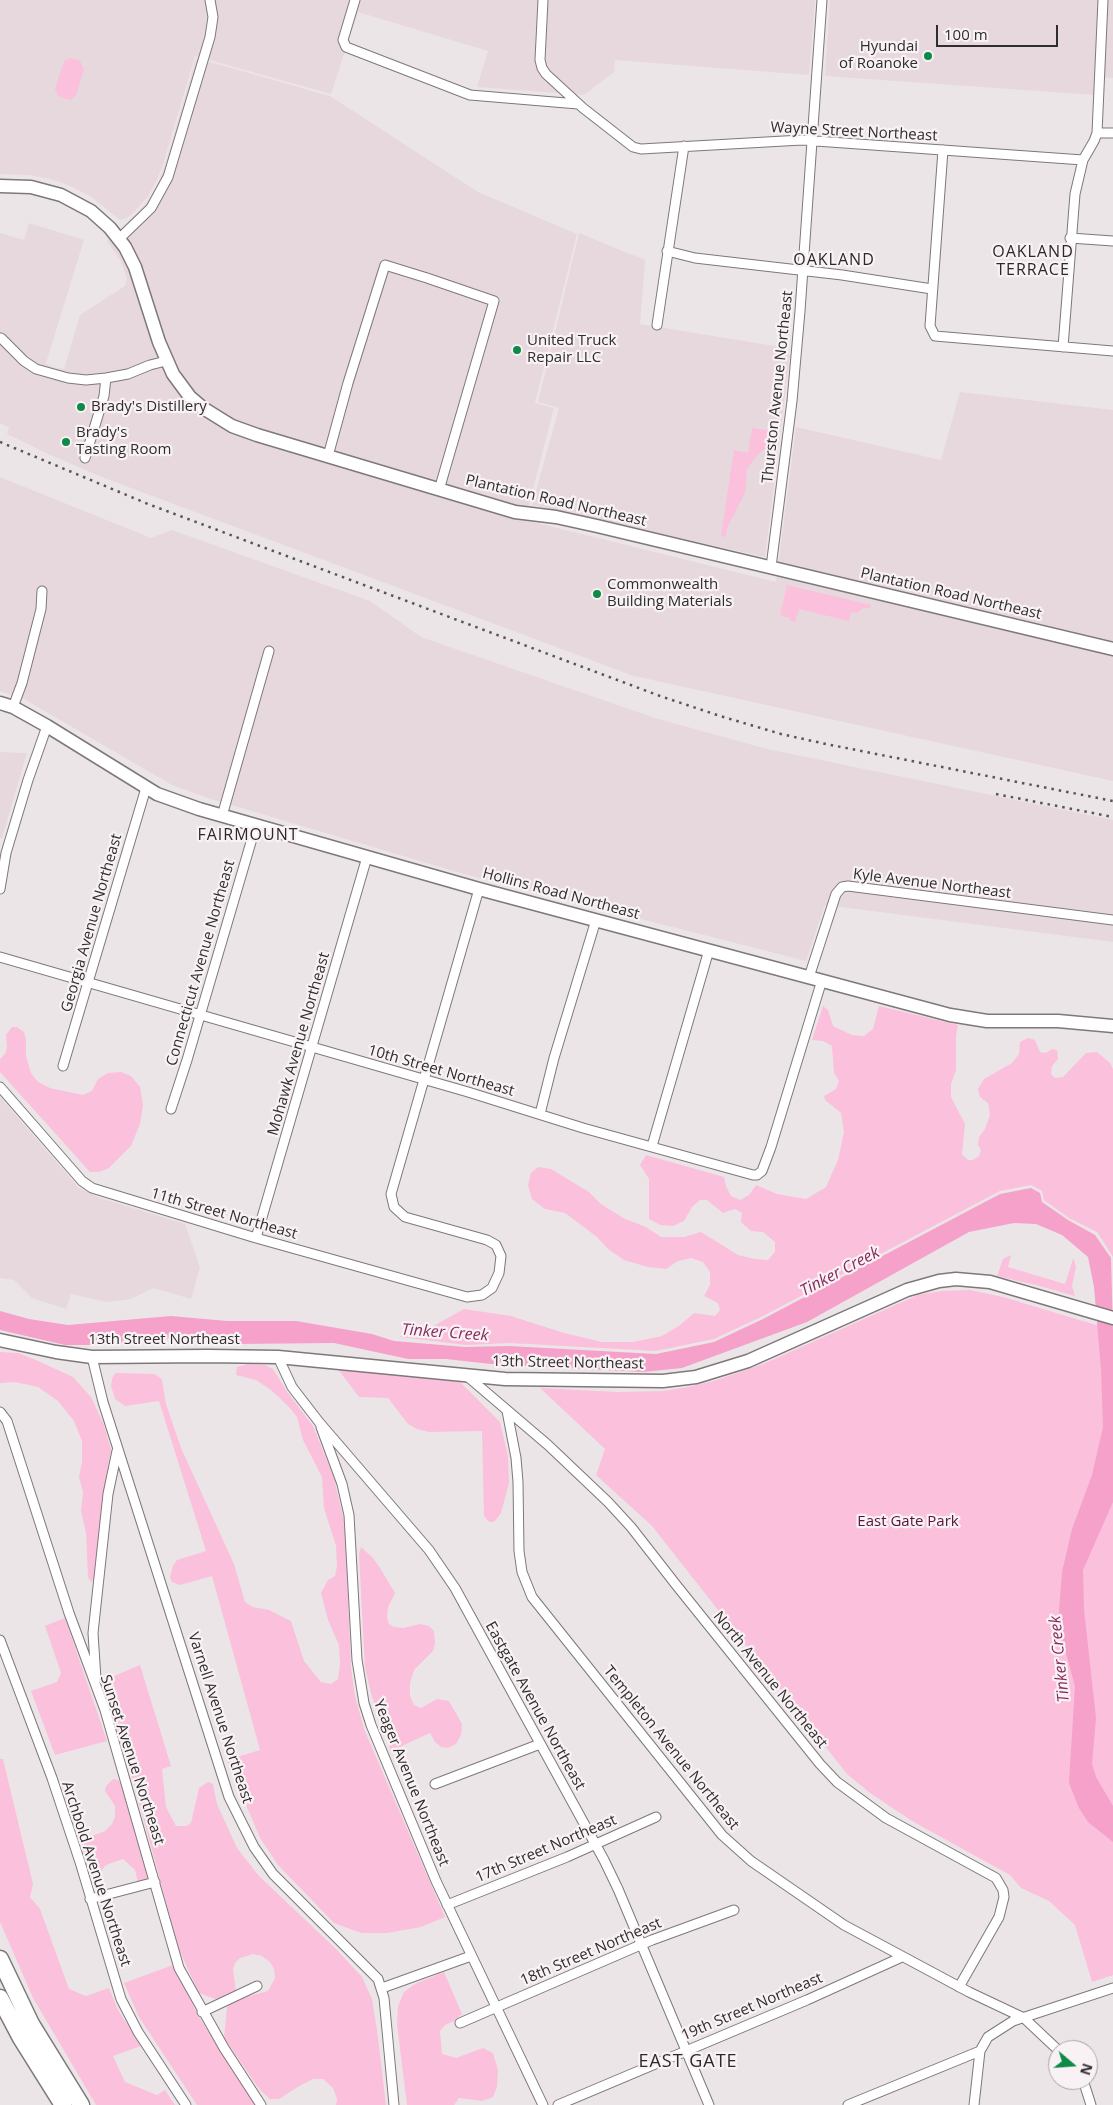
<!DOCTYPE html>
<style>
body{margin:0}
#map{position:relative;width:1113px;height:2105px;overflow:hidden;background:#ece5e8;font-family:"Open Sans",sans-serif}
canvas{display:block}
.north{position:absolute;left:1048px;top:2040px;width:50px;height:50px;box-sizing:border-box;background:#f9f2f5;border:1px solid #a8a3a5;border-radius:50%;rotate:108deg;font-size:14px;font-weight:700;line-height:20px;text-align:center;color:#2f2d2e}
.north::after{content:'';display:block;margin:auto;width:18px;height:22px;background:#0d8a45;clip-path:polygon(50% 0,100% 100%,50% 72%,0 100%)}
.scale{position:absolute;left:936px;top:25px;width:122px;height:22px;box-sizing:border-box;border:2px solid #2f2d2e;border-top:0;padding-left:6px;font-size:15px;line-height:18px;white-space:nowrap;color:#2f2d2e;-webkit-text-stroke:4px #f9f2f5;paint-order:stroke}
</style>
<div id="map">
<canvas width="1113" height="2105"></canvas>
<div class="north">N</div>
<div class="scale">100 m</div>
</div>
<script>
const ctx = document.querySelector('canvas').getContext('2d');
ctx.lineJoin = 'round';
function fillPath(path, color) {
  ctx.fillStyle = color;
  ctx.fill(path, 'evenodd');
}
function shape(rows) {
  const path = new Path2D();
  for (const r of rows) {
    path.moveTo(r[0], r[1]);
    for (let i = 2; i < r.length; i += 2) path.lineTo(r[i], r[i + 1]);
  }
  return path;
}
function strokePath(path, color, width, dash) {
  ctx.strokeStyle = color;
  ctx.lineWidth = width;
  ctx.lineCap = dash ? 'butt' : 'round';
  ctx.setLineDash(dash || []);
  ctx.stroke(path);
}
function write(font, color, halo, rows, align = 'center') {
  ctx.font = font + ' "Open Sans",sans-serif';
  ctx.lineWidth = 4.5;
  ctx.setLineDash([]);
  ctx.textBaseline = 'middle';
  ctx.strokeStyle = halo;
  ctx.fillStyle = color;
  for (const [text, x, y, turn = 0] of rows) {
    ctx.save();
    ctx.translate(x, y);
    ctx.rotate((+turn || 0) * Math.PI / 180);
    ctx.textAlign = isNaN(turn) ? turn : align;
    if (halo) ctx.strokeText(text, 0, 0);
    ctx.fillText(text, 0, 0);
    ctx.restore();
  }
}
fillPath(shape([
 [0,0,815,0,809,75,615,60,614,72,584,95,477,87,488,51,358,12,331,94,195,56,163,165,156,182,147,198,134,212,127,218,120,220,90,196,68,185,50,179,29,175,0,174],
 [830,0,1113,0,1113,78,1095,77,1095,95,825,76],
 [196,58,330,96,478,192,577,234,535,403,554,408,525,520,776,582,796,427,941,460,960,392,1113,410,1113,781,634,676,104,478,46,453,7,434,9,427,0,423,0,233,24,240,29,223,84,240,46,363,52,367,64,369,80,315,125,286,127,279,124,270,120,260,107,241,137,213,149,199,158,183,165,165],
 [579,233,645,260,640,324,781,347,790,355,765,557,532,505,559,408,538,402],
 [0,477,151,538,172,530,370,601,421,637,655,718,767,749,1113,820,1113,942,825,905,806,961,464,874,211,799,172,785,24,699,0,691],
 [0,752,27,753,2,838,0,838],
 [0,1097,79,1188,100,1198,185,1224,200,1267,191,1299,153,1288,131,1299,107,1302,71,1294,66,1309,32,1298,14,1280,0,1278]
]), '#e7d8de');
fillPath(shape([
 [71,58,80,61,84,69,76,95,70,100,58,96,55,89,64,61],
 [752,428,778,432,772,443,757,455,747,469,745,493,728,526,725,537,721,536,734,450,748,453],
 [787,585,871,605,870,608,863,608,857,613,851,612,849,621,799,609,795,622,789,620,790,618,780,615],
 [823,1006,828,1010,833,1026,852,1035,864,1036,873,1029,879,1006,958,1025,956,1036,956,1070,951,1084,951,1097,965,1124,962,1154,968,1160,973,1160,979,1156,981,1150,978,1145,979,1137,985,1129,990,1115,988,1103,980,1097,978,1089,984,1079,1012,1063,1019,1054,1020,1042,1028,1038,1035,1040,1040,1052,1046,1053,1052,1049,1057,1050,1058,1059,1052,1066,1051,1074,1055,1078,1063,1077,1086,1053,1097,1052,1110,1063,1113,1069,1113,1257,1097,1232,1069,1218,1044,1200,1042,1191,1031,1185,1000,1191,763,1316,714,1339,656,1351,509,1343,466,1345,400,1337,406,1331,428,1329,464,1309,511,1316,564,1333,602,1342,633,1342,662,1336,680,1325,694,1313,715,1316,720,1310,718,1303,704,1296,710,1285,710,1272,703,1262,691,1258,678,1261,666,1269,648,1267,624,1260,608,1249,597,1237,565,1213,545,1209,532,1199,528,1185,531,1173,538,1167,551,1169,589,1192,601,1204,625,1219,646,1227,661,1237,684,1237,701,1232,738,1255,755,1259,768,1260,775,1252,775,1242,763,1232,751,1231,741,1222,742,1213,735,1209,723,1213,707,1200,700,1200,692,1207,684,1221,673,1226,660,1225,649,1219,649,1179,640,1165,646,1155,724,1177,726,1186,731,1196,740,1200,749,1195,756,1185,777,1194,806,1199,826,1187,838,1160,844,1132,841,1113,825,1100,824,1096,836,1089,839,1081,834,1073,832,1046,823,1041,812,1040],
 [12,1027,17,1027,24,1032,26,1039,26,1056,31,1073,38,1082,50,1088,83,1095,92,1091,98,1079,108,1073,121,1072,131,1076,140,1087,143,1105,140,1124,131,1146,109,1168,99,1172,90,1172,0,1072,0,1059,5,1054,7,1047,6,1035],
 [1011,1255,1008,1267,1065,1284,1073,1259,1074,1260,1076,1267,1072,1286,1075,1296,1036,1285,997,1276,1003,1259],
 [970,1290,1003,1297,1113,1330,1113,1975,1092,1982,1075,1925,1049,1901,1021,1888,1010,1875,912,1821,870,1793,847,1774,652,1526,596,1475,605,1449,540,1388,618,1392,663,1391,688,1387,717,1380,763,1364,918,1295,941,1291],
 [0,1352,18,1353,36,1360,73,1377,91,1397,104,1425,111,1450,103,1495,94,1579,91,1582,88,1577,86,1533,81,1511,83,1492,79,1477,82,1462,82,1441,74,1421,58,1401,38,1387,15,1382,0,1383],
 [248,1364,265,1365,273,1369,288,1393,313,1426,334,1478,345,1525,351,1668,355,1696,364,1729,445,1917,421,1927,387,1933,361,1933,334,1923,278,1865,260,1838,227,1760,260,1750,212,1576,180,1585,172,1582,170,1577,173,1566,177,1560,206,1551,159,1401,125,1406,115,1399,111,1386,112,1379,115,1373,154,1374,162,1379,166,1404,181,1448,234,1564,245,1602,253,1607,269,1610,291,1621,304,1661,321,1682,331,1684,338,1679,340,1665,339,1645,328,1620,321,1593,328,1580,335,1576,337,1566,336,1546,324,1508,322,1477,303,1440,297,1417,289,1407,271,1390,256,1380,236,1375,237,1367],
 [337,1368,460,1382,500,1422,508,1456,509,1483,501,1513,496,1520,493,1522,489,1522,484,1516,482,1431,429,1432,417,1429,408,1424,388,1398,359,1397],
 [361,1547,373,1558,380,1568,395,1593,388,1607,387,1617,389,1624,394,1627,403,1628,420,1624,429,1626,434,1631,435,1643,433,1651,414,1670,410,1683,410,1696,414,1705,421,1708,437,1699,449,1701,462,1724,461,1735,456,1744,448,1748,441,1747,435,1742,430,1733,391,1751,372,1697,365,1668,359,1554],
 [65,1618,107,1741,55,1755,31,1691,57,1682,61,1673,45,1626],
 [140,1665,171,1766,162,1769,166,1807,176,1826,186,1826,191,1823,199,1788,208,1782,213,1784,217,1804,237,1848,259,1876,335,1948,362,1977,372,1999,377,2030,386,2105,336,2105,337,2099,333,2088,323,2079,313,2079,301,2085,279,2099,270,2099,260,2090,224,2038,227,2007,232,2002,249,1996,268,1991,275,1978,274,1969,270,1962,262,1956,253,1954,240,1958,235,1963,233,1970,236,1991,218,2000,199,1993,179,1950,133,1780,100,1682],
 [0,1759,3,1759,33,1884,30,1897,40,1909,69,1989,86,1996,109,1988,118,2010,141,2046,113,2056,125,2082,157,2095,165,2090,175,2105,96,2105,33,1998,0,1922],
 [113,1779,118,1780,121,1783,149,1879,138,1882,135,1870,123,1859,106,1865,100,1872,91,1868,87,1861,81,1840,105,1831,112,1824,115,1817,115,1806,105,1791,106,1786],
 [173,1965,199,2017,255,2105,197,2105,139,2017,124,1983],
 [444,1972,462,2014,454,2021,445,2025,440,2031,442,2054,456,2058,483,2048,493,2053,498,2070,497,2087,493,2097,482,2101,459,2098,454,2105,407,2105,397,2024,398,2006,404,1992,415,1984]
]), '#fbc0db');
fillPath(shape([
 [1031,1188,1040,1193,1042,1202,1068,1220,1095,1235,1111,1258,1113,1331,1113,1502,1083,1570,1084,1610,1096,1718,1092,1764,1096,1777,1113,1806,1113,1842,1088,1822,1079,1808,1069,1783,1075,1686,1058,1624,1062,1572,1072,1529,1092,1475,1103,1427,1101,1369,1094,1287,1088,1257,1062,1235,1036,1224,1014,1223,969,1232,807,1322,682,1368,643,1372,491,1364,446,1359,408,1359,334,1343,235,1344,181,1338,152,1339,102,1345,65,1345,0,1330,0,1311,29,1319,68,1325,171,1316,227,1321,296,1321,372,1334,394,1341,465,1347,509,1346,656,1354,714,1342,763,1319,1000,1194]
]), '#f5a1c9');
const street = shape([
 [355,0,343,40,346,47,470,95,578,104],
 [543,0,540,60,542,68,546,74,583,108,633,147,641,149,802,140,1083,160],
 [1097,133,1113,133],
 [943,150,930,326,935,336,1113,351],
 [1070,238,1113,241],
 [119,239,151,208,168,177,210,37,213,17,210,0],
 [667,251,695,258,842,275,932,289],
 [657,325,684,146],
 [1,338,24,361,36,369,68,378,86,380,106,378,128,374,150,365,166,361],
 [1063,347,1075,194,1083,160,1094,141,1097,133,1103,0],
 [328,456,348,383,385,265,427,278,494,301,439,490],
 [85,458,104,396,106,378],
 [771,567,792,401,800,311,822,0],
 [13,707,22,683,41,609,42,591],
 [222,816,269,651],
 [0,889,6,853,28,780,47,726],
 [0,957,468,1092,583,1128,753,1175,757,1175,762,1171,771,1147,822,980],
 [809,977,836,894,842,887,848,886,1113,920],
 [63,1066,146,788],
 [0,1087,82,1181,92,1188,256,1238,467,1297,482,1295,492,1288,499,1273,501,1256,496,1245,487,1240,405,1217,394,1207,391,1194,479,889],
 [171,1109,187,1060,256,825],
 [540,1114,554,1058,596,920],
 [652,1146,709,950],
 [256,1238,367,857],
 [92,1357,103,1402,229,1797,254,1847,273,1874,378,1979,384,1998,394,2105],
 [278,1357,292,1387,319,1422,429,1550,455,1588,604,1860,618,1889,709,2105],
 [467,1376,548,1445,608,1502,631,1527,677,1586,820,1764,837,1782,886,1818,996,1878,1003,1890,1004,1897,999,1917,959,1987],
 [507,1411,516,1458,518,1482,519,1551,522,1572,532,1597,722,1835,751,1861,844,1925,969,1992,1024,2018,1058,2050],
 [0,1412,7,1421,69,1613,105,1710,179,1968,224,2048,261,2105],
 [321,1427,342,1484,349,1515,357,1660,364,1703,371,1725,436,1881,543,2105],
 [0,1640,52,1778,80,1862,121,1999,138,2032,186,2105],
 [96,1679,93,1633,108,1494,117,1451],
 [435,1784,540,1744],
 [90,1899,155,1882],
 [447,1905,567,1857,656,1817],
 [382,1988,471,1956],
 [202,2012,257,1986],
 [460,2023,652,1940,734,1910],
 [1083,2080,1091,2105],
 [558,2105,807,2000,902,1957],
 [848,2105,980,2051,988,2037,1013,2021,1113,1988],
 [974,2105,980,2051]
]);
const secondary = shape([
 [0,186,31,187,61,195,91,211,110,228,125,247,135,267,159,342,173,374,190,397,203,408,232,426,257,435,515,512,556,517,597,526,1113,649],
 [0,703,13,707,47,726,157,794,199,809,479,889,950,1015,987,1021,1058,1021,1113,1026],
 [0,1340,56,1352,92,1357,208,1356,278,1357,505,1379,663,1381,696,1377,748,1361,907,1290,939,1281,956,1279,990,1282,1113,1318]
]);
const highway = shape([
 [0,1959,31,2024,81,2105],
 [0,1998,21,2038,63,2105]
]);
strokePath(street, '#7d787a', 11);
strokePath(secondary, '#7d787a', 15);
strokePath(highway, '#7d787a', 19);
strokePath(street, '#fff', 9);
strokePath(secondary, '#fff', 12);
strokePath(highway, '#fff', 16);
strokePath(shape([
 [0,442,148,504,660,696,720,716,781,734,826,744,1113,801],
 [996,794,1113,817]
]), '#595557', 2.5, [2.5, 5]);
for (const [x, y, r, color] of [
 [928,56,5,"#0d8a45"],
 [517,350,5,"#0d8a45"],
 [81,407,5,"#0d8a45"],
 [66,442,5,"#0d8a45"],
 [597,594,5,"#0d8a45"]
]) {
  const dot = new Path2D();
  dot.arc(x, y, r, 0, 2 * Math.PI);
  ctx.fillStyle = color;
  ctx.fill(dot);
  strokePath(dot, '#f9f2f5', 2);
}
write('15px', '#2f2d2e', '#f9f2f5', [
 ["Hyundai",918,47,"right"],
 ["of Roanoke",918,64,"right"],
 ["United Truck",527,341],
 ["Repair LLC",527,358],
 ["Brady's Distillery",91,407],
 ["Brady's",76,433],
 ["Tasting Room",76,450],
 ["Commonwealth",607,585],
 ["Building Materials",607,602]
], 'left');
write('15px', '#2f2d2e', '#f9f2f5', [
 ["Wayne Street Northeast",854,132,3],
 ["Thurston Avenue Northeast",778,387,-84],
 ["Plantation Road Northeast",556,501,13],
 ["Plantation Road Northeast",951,594,13],
 ["Kyle Avenue Northeast",932,884,7],
 ["Hollins Road Northeast",561,894,15],
 ["Georgia Avenue Northeast",92,923,-74],
 ["Connecticut Avenue Northeast",201,963,-74],
 ["Mohawk Avenue Northeast",299,1044,-74],
 ["10th Street Northeast",441,1071,16],
 ["11th Street Northeast",224,1214,16],
 ["13th Street Northeast",164,1340],
 ["13th Street Northeast",568,1363,1],
 ["North Avenue Northeast",770,1680,51],
 ["Eastgate Avenue Northeast",535,1706,61],
 ["Varnell Avenue Northeast",220,1718,72],
 ["Templeton Avenue Northeast",671,1748,51],
 ["Sunset Avenue Northeast",132,1760,72],
 ["Yeager Avenue Northeast",411,1783,68],
 ["17th Street Northeast",546,1849,-23],
 ["Archbold Avenue Northeast",96,1874,72],
 ["18th Street Northeast",591,1952,-23],
 ["19th Street Northeast",752,2007,-23]
]);
write('15px', '#5a133c', '#f9f2f5', [
 ["East Gate Park",908,1522]
]);
ctx.letterSpacing = '1px';
write('16px', '#2c282a', '#f9f2f5', [
 ["OAKLAND",1033,252],
 ["TERRACE",1033,270],
 ["OAKLAND",834,260],
 ["FAIRMOUNT",248,835]
]);
ctx.letterSpacing = '0px';
write('italic 16px', '#892a5f', '#f9f2f5', [
 ["Tinker Creek",840,1272,-28],
 ["Tinker Creek",445,1333,4],
 ["Tinker Creek",1060,1659,-96]
]);
ctx.letterSpacing = '1px';
write('18px', '#2c282a', '#f9f2f5', [
 ["EAST GATE",688,2062]
]);
ctx.letterSpacing = '0px';
</script>
